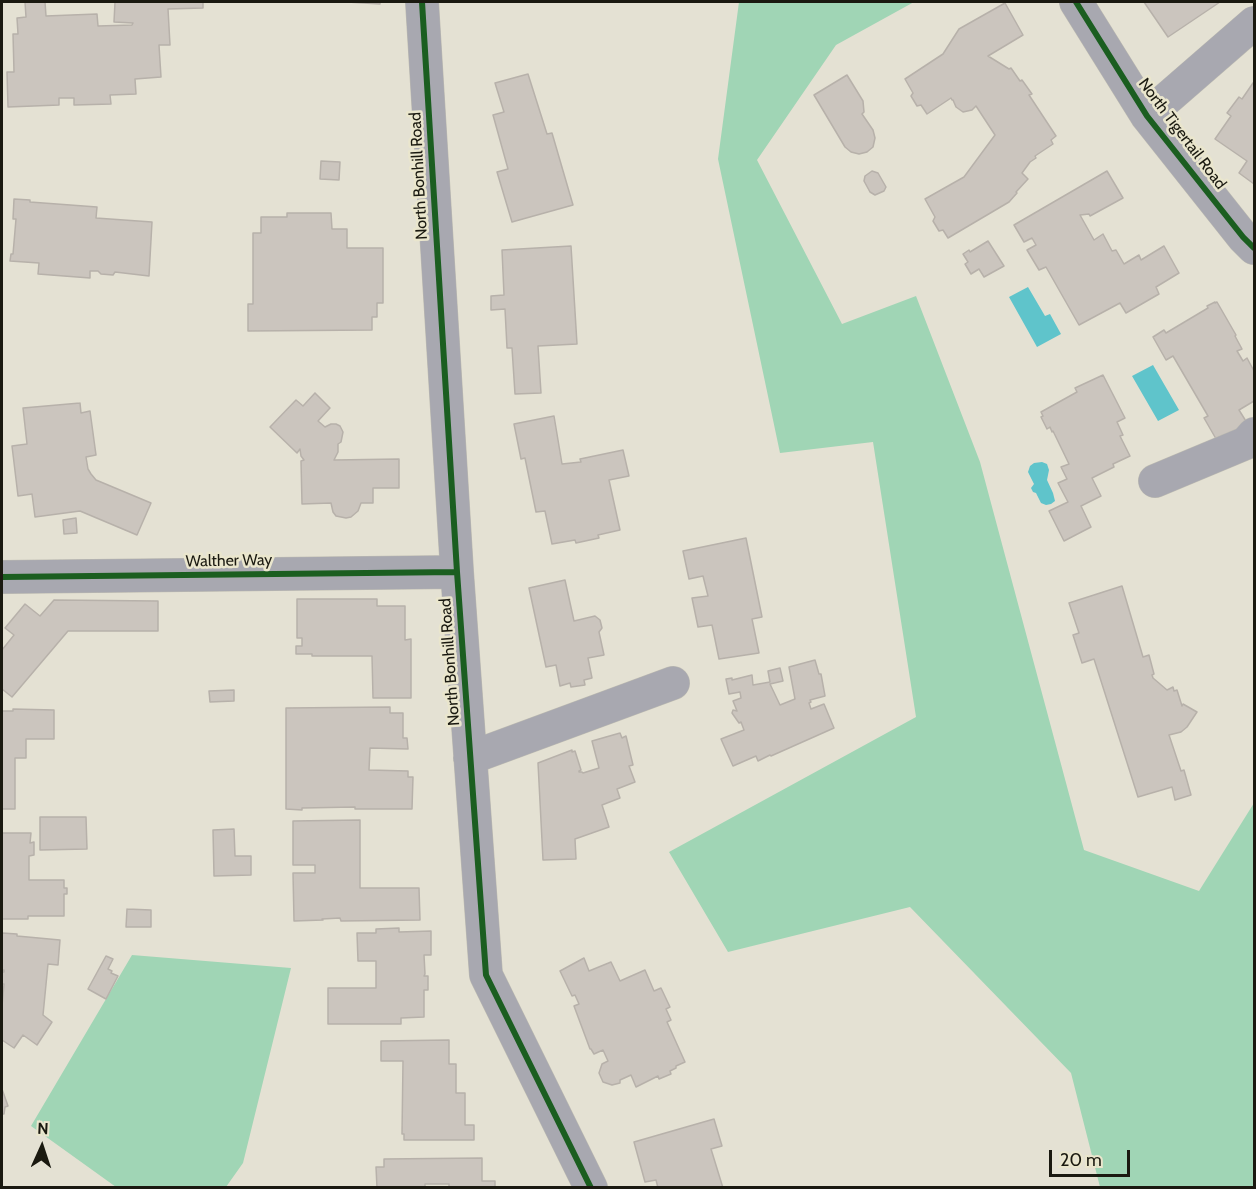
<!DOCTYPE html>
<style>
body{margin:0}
#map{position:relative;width:1256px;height:1189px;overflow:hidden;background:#e4e1d3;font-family:Cabin,sans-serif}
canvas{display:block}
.frame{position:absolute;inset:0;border:3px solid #1a1910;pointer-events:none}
.north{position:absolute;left:12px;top:1117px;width:60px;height:60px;-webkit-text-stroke:4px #eae6cd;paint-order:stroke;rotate:3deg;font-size:16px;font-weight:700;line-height:24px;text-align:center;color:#1a1910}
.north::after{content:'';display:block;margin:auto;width:21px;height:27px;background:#1a1910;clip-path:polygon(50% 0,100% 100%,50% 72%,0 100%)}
.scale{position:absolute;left:1049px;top:1150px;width:81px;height:27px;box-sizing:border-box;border:3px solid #1a1910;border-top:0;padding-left:8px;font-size:18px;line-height:21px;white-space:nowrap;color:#1a1910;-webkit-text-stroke:4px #eae6cd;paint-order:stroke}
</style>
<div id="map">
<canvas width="1256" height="1189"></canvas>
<div class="frame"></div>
<div class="north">N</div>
<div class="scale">20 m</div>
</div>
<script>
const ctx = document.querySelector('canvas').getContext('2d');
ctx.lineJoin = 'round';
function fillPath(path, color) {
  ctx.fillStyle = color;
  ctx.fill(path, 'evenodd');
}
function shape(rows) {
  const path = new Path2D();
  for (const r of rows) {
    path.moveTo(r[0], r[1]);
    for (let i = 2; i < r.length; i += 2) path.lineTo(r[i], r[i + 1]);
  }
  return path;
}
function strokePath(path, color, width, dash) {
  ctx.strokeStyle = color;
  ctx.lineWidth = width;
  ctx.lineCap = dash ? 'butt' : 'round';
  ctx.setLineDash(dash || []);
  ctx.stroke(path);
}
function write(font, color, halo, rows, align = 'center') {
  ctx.font = font + ' Cabin,sans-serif';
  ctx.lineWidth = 5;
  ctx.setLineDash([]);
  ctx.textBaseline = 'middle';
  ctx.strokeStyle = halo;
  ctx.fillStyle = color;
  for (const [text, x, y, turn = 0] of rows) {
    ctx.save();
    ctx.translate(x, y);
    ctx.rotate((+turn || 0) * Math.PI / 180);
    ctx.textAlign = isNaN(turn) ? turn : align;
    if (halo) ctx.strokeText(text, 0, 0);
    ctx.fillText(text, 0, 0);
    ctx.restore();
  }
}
fillPath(shape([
 [739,2,914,2,836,45,757,160,842,324,916,296,980,462,1084,850,1199,891,1254,803,1254,1187,1100,1187,1071,1073,910,907,728,952,669,852,916,717,873,442,780,453,718,159],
 [132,955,291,968,243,1163,226,1187,116,1187,31,1126]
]), '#a0d5b5');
fillPath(shape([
 [1028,287,1045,316,1050,314,1061,334,1037,347,1009,297],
 [1153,365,1179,410,1158,421,1132,376],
 [1042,462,1047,464,1049,470,1047,480,1053,493,1055,501,1051,504,1046,505,1041,503,1036,493,1033,492,1031,488,1034,484,1028,472,1030,466,1034,463]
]), '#5fc4cb');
const building = shape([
 [25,2,45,2,46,16,97,14,98,26,132,25,133,23,114,22,115,2,203,2,203,8,168,9,170,45,159,45,161,77,135,79,136,94,110,95,111,104,74,105,74,98,59,98,59,105,8,107,7,72,14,72,13,34,18,34,17,18,26,17,25,2],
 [347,2,380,2,380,4,347,2],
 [1144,2,1220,2,1168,37,1144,2],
 [1005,3,1023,35,988,56,1009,69,1011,68,1020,81,1022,80,1032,94,1029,95,1056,136,1051,140,1053,144,1035,156,1036,158,1030,162,1022,173,1028,179,1016,192,1017,193,1009,202,948,238,943,230,939,231,933,221,935,217,925,199,964,177,995,135,976,106,972,110,963,112,956,107,953,100,952,100,951,98,927,114,921,105,917,106,911,96,913,93,905,79,943,54,959,29,1005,3],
 [528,74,547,134,552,133,573,205,512,222,497,172,508,169,493,115,504,112,495,83,528,74],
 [847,75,863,101,864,112,862,114,873,130,875,138,873,147,867,152,859,154,851,152,845,147,814,95,847,75],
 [1253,83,1254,84,1254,184,1239,173,1247,161,1215,139,1231,116,1227,113,1239,97,1242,99,1253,83],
 [321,161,340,162,339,180,320,179,321,161],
 [872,171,878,173,886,187,884,191,875,195,870,192,864,181,865,176,872,171],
 [1107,171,1123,198,1090,216,1089,214,1080,215,1094,240,1103,234,1112,251,1116,250,1124,264,1139,255,1141,260,1164,246,1179,273,1156,287,1159,294,1126,313,1120,303,1079,325,1046,267,1039,270,1027,250,1036,245,1032,238,1024,242,1014,225,1107,171],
 [14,199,30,200,30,202,97,207,96,218,152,222,149,276,115,272,113,275,101,274,98,271,90,271,90,278,38,274,39,263,10,261,11,254,13,254,16,219,13,219,14,199],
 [287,213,331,213,332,229,347,229,347,248,383,248,383,303,377,303,377,317,372,317,372,330,248,331,248,304,253,304,253,233,261,233,261,217,287,217,287,213],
 [988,241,1004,266,984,277,979,269,971,274,965,264,968,262,963,254,969,250,970,252,988,241],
 [571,246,577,344,538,346,541,393,515,394,512,348,507,348,505,309,491,310,491,296,504,295,502,250,571,246],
 [1215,302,1215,303,1217,302,1236,335,1235,336,1242,349,1237,351,1243,361,1247,358,1254,371,1254,401,1239,410,1249,426,1219,444,1204,418,1208,416,1173,356,1166,360,1153,337,1164,330,1166,333,1208,308,1207,306,1215,302],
 [1103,375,1125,418,1117,422,1123,435,1120,436,1130,456,1113,464,1114,467,1092,478,1101,496,1081,506,1091,527,1064,541,1049,511,1068,502,1058,483,1067,479,1061,467,1069,464,1053,431,1052,432,1050,427,1047,429,1041,417,1043,416,1041,412,1077,392,1075,388,1103,375],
 [315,393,330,408,318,421,325,427,331,424,336,424,340,426,343,432,341,442,338,444,338,452,334,460,399,459,399,488,373,488,373,503,361,503,358,511,351,517,346,518,336,516,333,512,331,503,302,504,301,461,304,460,301,456,300,449,297,453,270,427,296,400,303,406,315,393],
 [80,403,81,413,90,411,96,455,86,457,88,469,91,474,96,480,151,503,137,535,80,511,35,517,32,494,18,496,12,446,27,444,23,408,80,403],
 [554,416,562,464,581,462,580,459,623,450,629,476,609,480,620,530,598,535,599,538,576,543,575,540,552,544,545,511,536,512,525,458,521,459,514,424,554,416],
 [76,518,77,533,64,534,63,520,76,518],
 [746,538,762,617,752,619,759,653,719,659,712,625,698,627,692,598,708,596,703,576,689,579,683,551,746,538],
 [565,580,574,621,595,616,600,620,602,628,599,632,604,655,588,658,592,678,584,680,585,685,571,687,570,683,560,686,556,665,546,667,529,588,565,580],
 [1122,586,1143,657,1149,655,1154,674,1152,675,1153,678,1167,690,1173,687,1174,691,1177,690,1182,706,1183,704,1197,712,1187,727,1181,732,1169,735,1181,771,1184,770,1191,795,1175,800,1172,787,1138,797,1094,659,1082,663,1073,635,1079,633,1069,603,1122,586],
 [297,599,377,599,377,606,405,606,405,640,411,639,411,698,373,698,372,656,312,656,312,654,296,654,296,646,302,646,302,638,297,638,297,599],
 [54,600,158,601,158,631,68,631,12,697,2,689,2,650,14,635,5,628,25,604,40,616,54,600],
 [815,660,819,674,821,674,825,696,810,700,811,702,809,703,811,709,824,704,834,728,771,756,770,755,758,761,756,756,733,766,721,739,744,730,741,722,739,723,732,713,733,710,737,711,733,701,741,698,740,692,729,694,726,679,732,678,732,680,752,675,753,685,770,682,768,671,780,668,783,681,770,684,780,705,795,699,789,667,815,660],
 [234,690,234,701,210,702,209,691,234,690],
 [390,707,390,713,403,713,403,738,407,738,408,749,370,748,369,770,408,771,408,777,413,777,412,809,355,809,355,807,302,808,302,810,286,809,286,708,390,707],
 [13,709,54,710,54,739,26,739,26,758,15,758,15,809,2,809,2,711,13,711,13,709],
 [620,733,622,738,626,736,633,765,629,766,635,782,617,789,620,798,602,805,609,827,575,839,576,859,543,860,538,763,572,750,572,752,575,751,581,770,579,771,579,772,582,772,583,773,599,768,592,741,620,733],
 [40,817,86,817,87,849,40,850,40,817],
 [360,820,360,888,419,888,420,920,341,921,340,918,322,919,323,920,294,921,293,873,315,873,315,865,293,865,293,821,360,820],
 [234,829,235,856,251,856,251,875,214,876,213,830,234,829],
 [2,833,31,833,30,843,34,842,34,855,29,856,29,880,64,880,64,888,67,888,67,894,64,894,64,916,28,916,28,919,2,919,2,833],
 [127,909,151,910,151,927,126,927,127,909],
 [399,928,399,932,431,931,431,955,424,955,425,974,424,976,428,976,428,990,424,990,424,1017,401,1018,401,1024,328,1024,328,988,376,988,376,961,358,961,357,933,376,933,376,929,399,928],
 [2,933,17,934,17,936,60,940,58,965,48,964,43,1015,52,1022,37,1045,23,1035,14,1048,2,1040,2,1006,4,984,2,984,2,972,4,972,4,970,2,970,2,933],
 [106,956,113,959,108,969,112,971,111,973,118,976,106,999,88,989,106,956],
 [584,958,589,971,611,962,620,981,645,970,654,991,661,988,670,1007,666,1009,671,1020,667,1022,685,1062,676,1066,676,1068,670,1071,671,1074,659,1079,658,1076,636,1087,631,1075,620,1080,620,1083,612,1085,603,1082,599,1073,602,1064,608,1061,603,1050,594,1054,591,1049,590,1049,574,1006,579,1004,575,995,572,996,560,971,584,958],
 [449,1040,449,1064,456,1064,456,1093,465,1093,465,1125,474,1125,474,1140,404,1140,404,1134,402,1134,403,1061,381,1061,381,1041,449,1040],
 [2,1089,8,1106,5,1107,4,1114,2,1114,2,1089],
 [714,1119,722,1146,711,1149,723,1188,658,1188,656,1180,645,1182,634,1142,714,1119],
 [482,1158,482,1181,495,1181,495,1188,449,1188,449,1184,425,1184,425,1188,377,1188,376,1167,384,1167,384,1159,482,1158]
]);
fillPath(building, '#cbc5be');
strokePath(building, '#b7b1aa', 1.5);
const minor = shape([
 [422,2,457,572,486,975,591,1188],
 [1076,2,1147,116,1243,237,1254,248],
 [1147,116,1254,23],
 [1155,481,1246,443,1254,434],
 [2,577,457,572],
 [470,758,673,683]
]);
strokePath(minor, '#bebcb2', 34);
strokePath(minor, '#a8a8b0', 33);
strokePath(shape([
 [422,2,457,572,486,975,591,1188],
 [1076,2,1147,116,1243,237,1254,248],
 [2,577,457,572]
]), '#1b5e20', 6);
write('16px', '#1a1910', '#eae6cd', [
 ["North Tigertail Road",1182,134,53],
 ["North Bonhill Road",419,176,-93],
 ["Walther Way",229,561,-1],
 ["North Bonhill Road",450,662,-94]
]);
</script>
